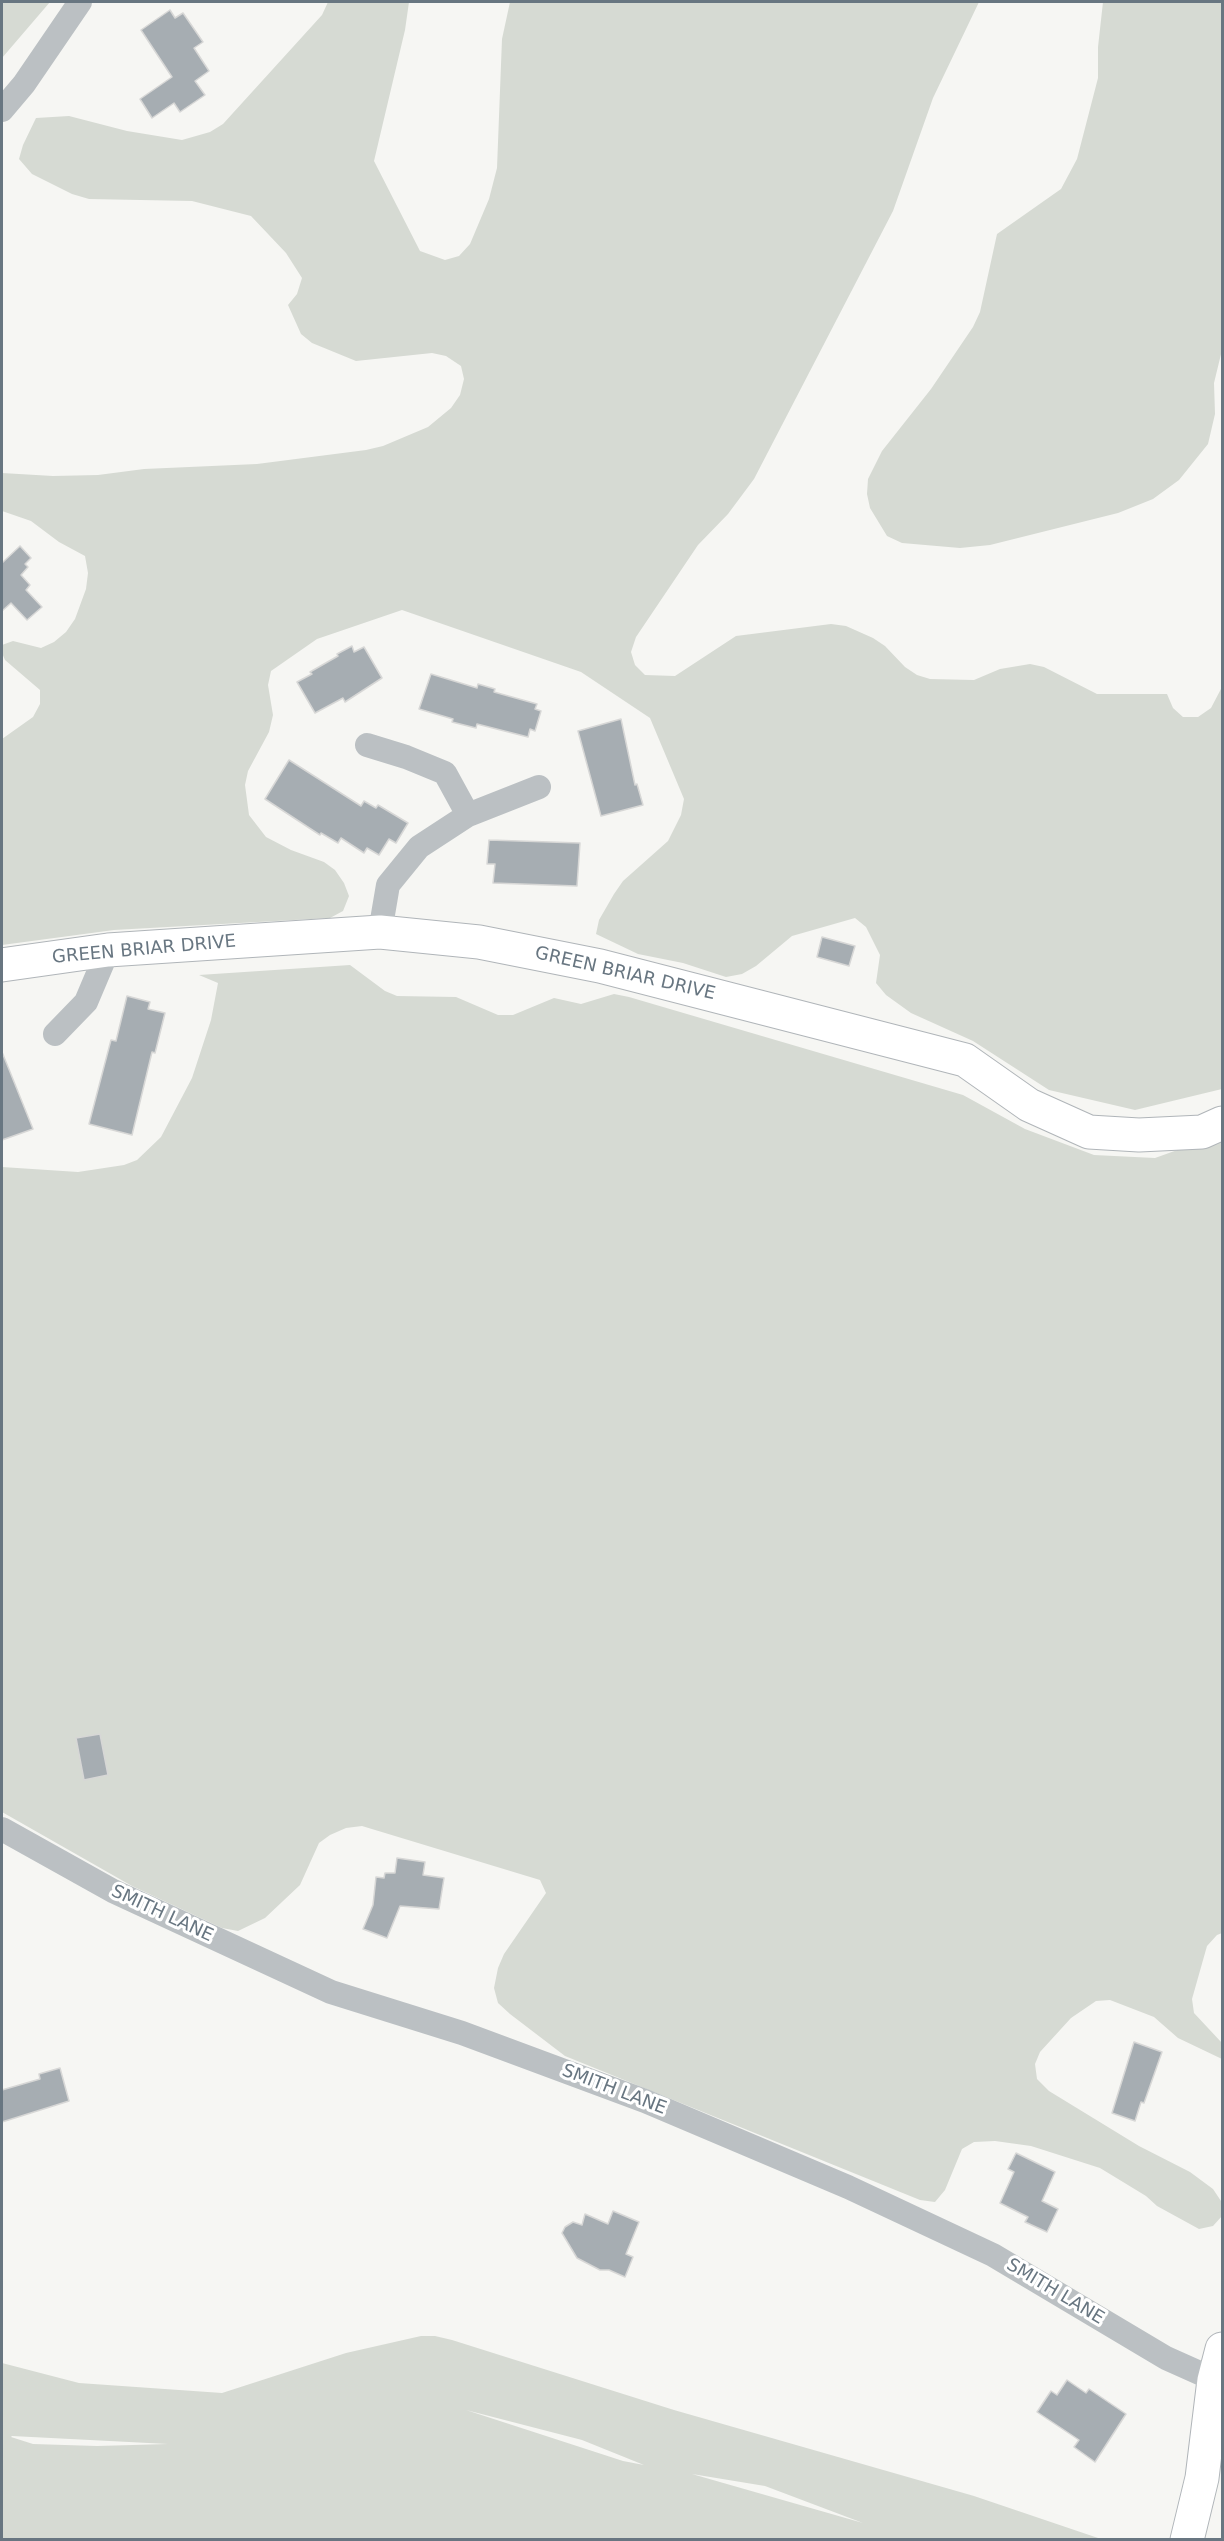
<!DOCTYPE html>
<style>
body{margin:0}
#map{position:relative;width:1224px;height:2541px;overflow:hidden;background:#f6f6f3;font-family:"DejaVu Sans",sans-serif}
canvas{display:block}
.frame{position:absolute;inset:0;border:3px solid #687681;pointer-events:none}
</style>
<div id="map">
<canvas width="1224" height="2541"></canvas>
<div class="frame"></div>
</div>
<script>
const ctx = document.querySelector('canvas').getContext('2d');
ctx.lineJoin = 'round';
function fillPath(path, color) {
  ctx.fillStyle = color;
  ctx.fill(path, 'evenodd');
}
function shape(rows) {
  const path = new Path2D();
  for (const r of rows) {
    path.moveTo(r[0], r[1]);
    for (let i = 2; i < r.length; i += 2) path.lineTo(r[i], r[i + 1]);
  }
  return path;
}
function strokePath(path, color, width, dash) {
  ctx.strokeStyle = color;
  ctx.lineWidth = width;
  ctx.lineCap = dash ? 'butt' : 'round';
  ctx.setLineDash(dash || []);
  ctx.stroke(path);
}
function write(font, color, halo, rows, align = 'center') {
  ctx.font = font + ' "DejaVu Sans",sans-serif';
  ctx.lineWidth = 6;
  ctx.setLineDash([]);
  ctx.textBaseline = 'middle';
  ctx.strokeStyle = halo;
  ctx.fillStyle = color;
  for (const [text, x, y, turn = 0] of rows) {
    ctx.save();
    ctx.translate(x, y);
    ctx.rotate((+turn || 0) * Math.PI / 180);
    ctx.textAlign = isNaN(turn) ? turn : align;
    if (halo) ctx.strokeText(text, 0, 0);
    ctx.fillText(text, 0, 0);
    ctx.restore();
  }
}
fillPath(shape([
 [2,2,50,2,2,58],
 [328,2,409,2,405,30,374,161,420,251,445,260,459,256,470,244,489,199,497,168,502,39,510,2,979,2,933,98,893,211,754,479,728,514,698,545,636,637,631,652,635,665,645,675,675,676,736,636,831,624,846,626,873,638,885,646,905,667,917,675,930,679,974,680,1000,669,1030,664,1044,667,1097,694,1167,694,1173,708,1183,717,1198,717,1211,708,1222,687,1222,1089,1135,1110,1049,1090,973,1041,911,1013,886,995,876,983,880,955,866,927,855,918,792,936,756,966,742,974,726,977,683,963,638,954,596,934,599,920,614,894,623,881,668,841,681,815,684,799,650,718,581,672,402,610,317,639,271,671,268,685,273,715,269,732,248,771,245,785,249,815,266,837,291,850,324,862,335,870,344,883,349,896,343,911,330,918,114,930,2,945,2,739,33,717,40,704,40,690,5,660,2,653,2,645,13,641,41,648,54,642,66,632,75,619,86,589,88,573,85,556,59,542,31,521,2,511,2,473,53,476,98,475,144,469,257,464,366,450,383,446,428,427,451,408,460,395,464,379,461,366,446,356,432,353,356,361,312,343,301,334,288,305,297,294,302,278,286,253,251,216,192,201,89,199,72,194,32,174,19,159,23,145,36,118,69,116,127,131,182,140,210,132,223,124,322,15],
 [1103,2,1222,2,1222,350,1214,383,1215,414,1208,444,1179,480,1153,499,1118,513,990,545,960,548,902,543,887,536,870,508,867,494,868,479,882,451,931,389,973,327,980,312,997,234,1061,189,1077,159,1098,78,1098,47],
 [350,965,385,991,397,996,456,997,498,1015,513,1015,554,998,581,1004,614,994,629,997,963,1095,1025,1129,1094,1155,1155,1158,1222,1134,1222,1933,1217,1935,1207,1946,1192,1999,1194,2013,1222,2043,1222,2059,1178,2038,1154,2017,1110,2000,1096,2001,1071,2018,1040,2052,1035,2064,1037,2079,1049,2091,1139,2146,1190,2172,1213,2189,1221,2201,1222,2213,1222,2216,1213,2226,1199,2229,1157,2206,1146,2196,1100,2168,1031,2146,995,2141,974,2142,962,2149,945,2190,935,2202,920,2200,565,2056,510,2014,498,2003,494,1988,498,1968,504,1954,546,1893,540,1880,362,1826,346,1828,330,1835,319,1843,300,1885,265,1918,238,1931,222,1928,132,1886,2,1812,2,1167,78,1172,124,1165,137,1160,161,1137,192,1078,211,1020,218,983,199,975],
 [421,2336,435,2336,452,2340,674,2410,974,2496,1101,2539,2,2539,2,2363,79,2383,222,2393,346,2353],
 [466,2410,582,2440,644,2465,623,2461],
 [11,2437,12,2436,168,2444,97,2446,33,2444],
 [692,2474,765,2486,863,2523]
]), '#d6dad3');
const building = shape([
 [170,10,175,18,183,13,203,42,194,48,209,71,195,81,205,95,180,112,174,103,152,118,140,99,172,77,141,30,170,10],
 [20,546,31,558,25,564,28,567,21,575,30,585,26,590,42,607,27,620,11,603,2,611,2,563,20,546],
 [352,646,354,652,364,647,382,678,345,702,343,698,315,713,297,682,312,674,310,672,338,656,337,654,352,646],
 [431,674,477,688,478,684,495,689,494,692,537,704,535,709,541,711,535,731,530,729,528,737,477,724,476,728,452,722,453,719,419,709,431,674],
 [621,719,635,785,637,784,643,805,601,816,578,731,621,719],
 [289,760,361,806,364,801,376,808,378,805,408,823,396,843,389,839,379,855,367,848,364,853,341,838,338,843,321,833,320,835,265,799,289,760],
 [489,840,580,843,577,886,493,883,495,864,487,864,489,840],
 [822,937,855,946,849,966,817,957,822,937],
 [127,996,150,1002,148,1009,165,1013,155,1053,152,1052,132,1135,89,1124,111,1040,116,1041,127,996],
 [2,1052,33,1129,2,1140,2,1052],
 [100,1734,108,1775,84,1780,76,1738,100,1734],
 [397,1858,425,1862,423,1875,444,1878,439,1909,400,1906,387,1938,363,1929,373,1905,376,1877,384,1878,385,1873,395,1873,397,1858],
 [1134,2042,1162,2052,1144,2103,1141,2102,1135,2121,1112,2113,1134,2042],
 [60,2068,69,2101,2,2122,2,2090,40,2079,39,2074,60,2068],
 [1016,2153,1055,2172,1042,2201,1058,2209,1047,2232,1025,2222,1028,2217,1000,2203,1014,2172,1008,2169,1016,2153],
 [613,2211,639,2222,626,2254,633,2257,625,2277,609,2270,600,2270,577,2258,562,2233,565,2227,573,2222,582,2225,585,2214,608,2224,613,2211],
 [1067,2380,1086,2393,1089,2389,1126,2414,1095,2462,1074,2447,1079,2440,1037,2412,1051,2391,1057,2395,1067,2380]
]);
fillPath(building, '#a6adb2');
strokePath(building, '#d7d7d6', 1.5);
const secondary = shape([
 [2,965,108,950,380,932,479,942,600,966,965,1060,1029,1105,1089,1132,1139,1135,1202,1132,1222,1123],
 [1187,2540,1202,2478,1214,2380,1222,2349]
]);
strokePath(secondary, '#b0b5b9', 35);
strokePath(shape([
 [2,110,24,84,80,2],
 [367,745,406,757,445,773,468,815],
 [380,932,388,885,419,847,468,815,539,787],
 [55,1034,86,1002,108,950],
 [2,1829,113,1891,331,1992,462,2033,645,2101,848,2187,993,2255,1166,2358,1222,2383]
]), '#bbc0c3', 24);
strokePath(secondary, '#fff', 33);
write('18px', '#687681', '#fff', [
 ["GREEN BRIAR DRIVE",144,950,-5],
 ["GREEN BRIAR DRIVE",625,974,13],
 ["SMITH LANE",162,1914,25],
 ["SMITH LANE",614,2090,21],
 ["SMITH LANE",1055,2292,31]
]);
</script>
